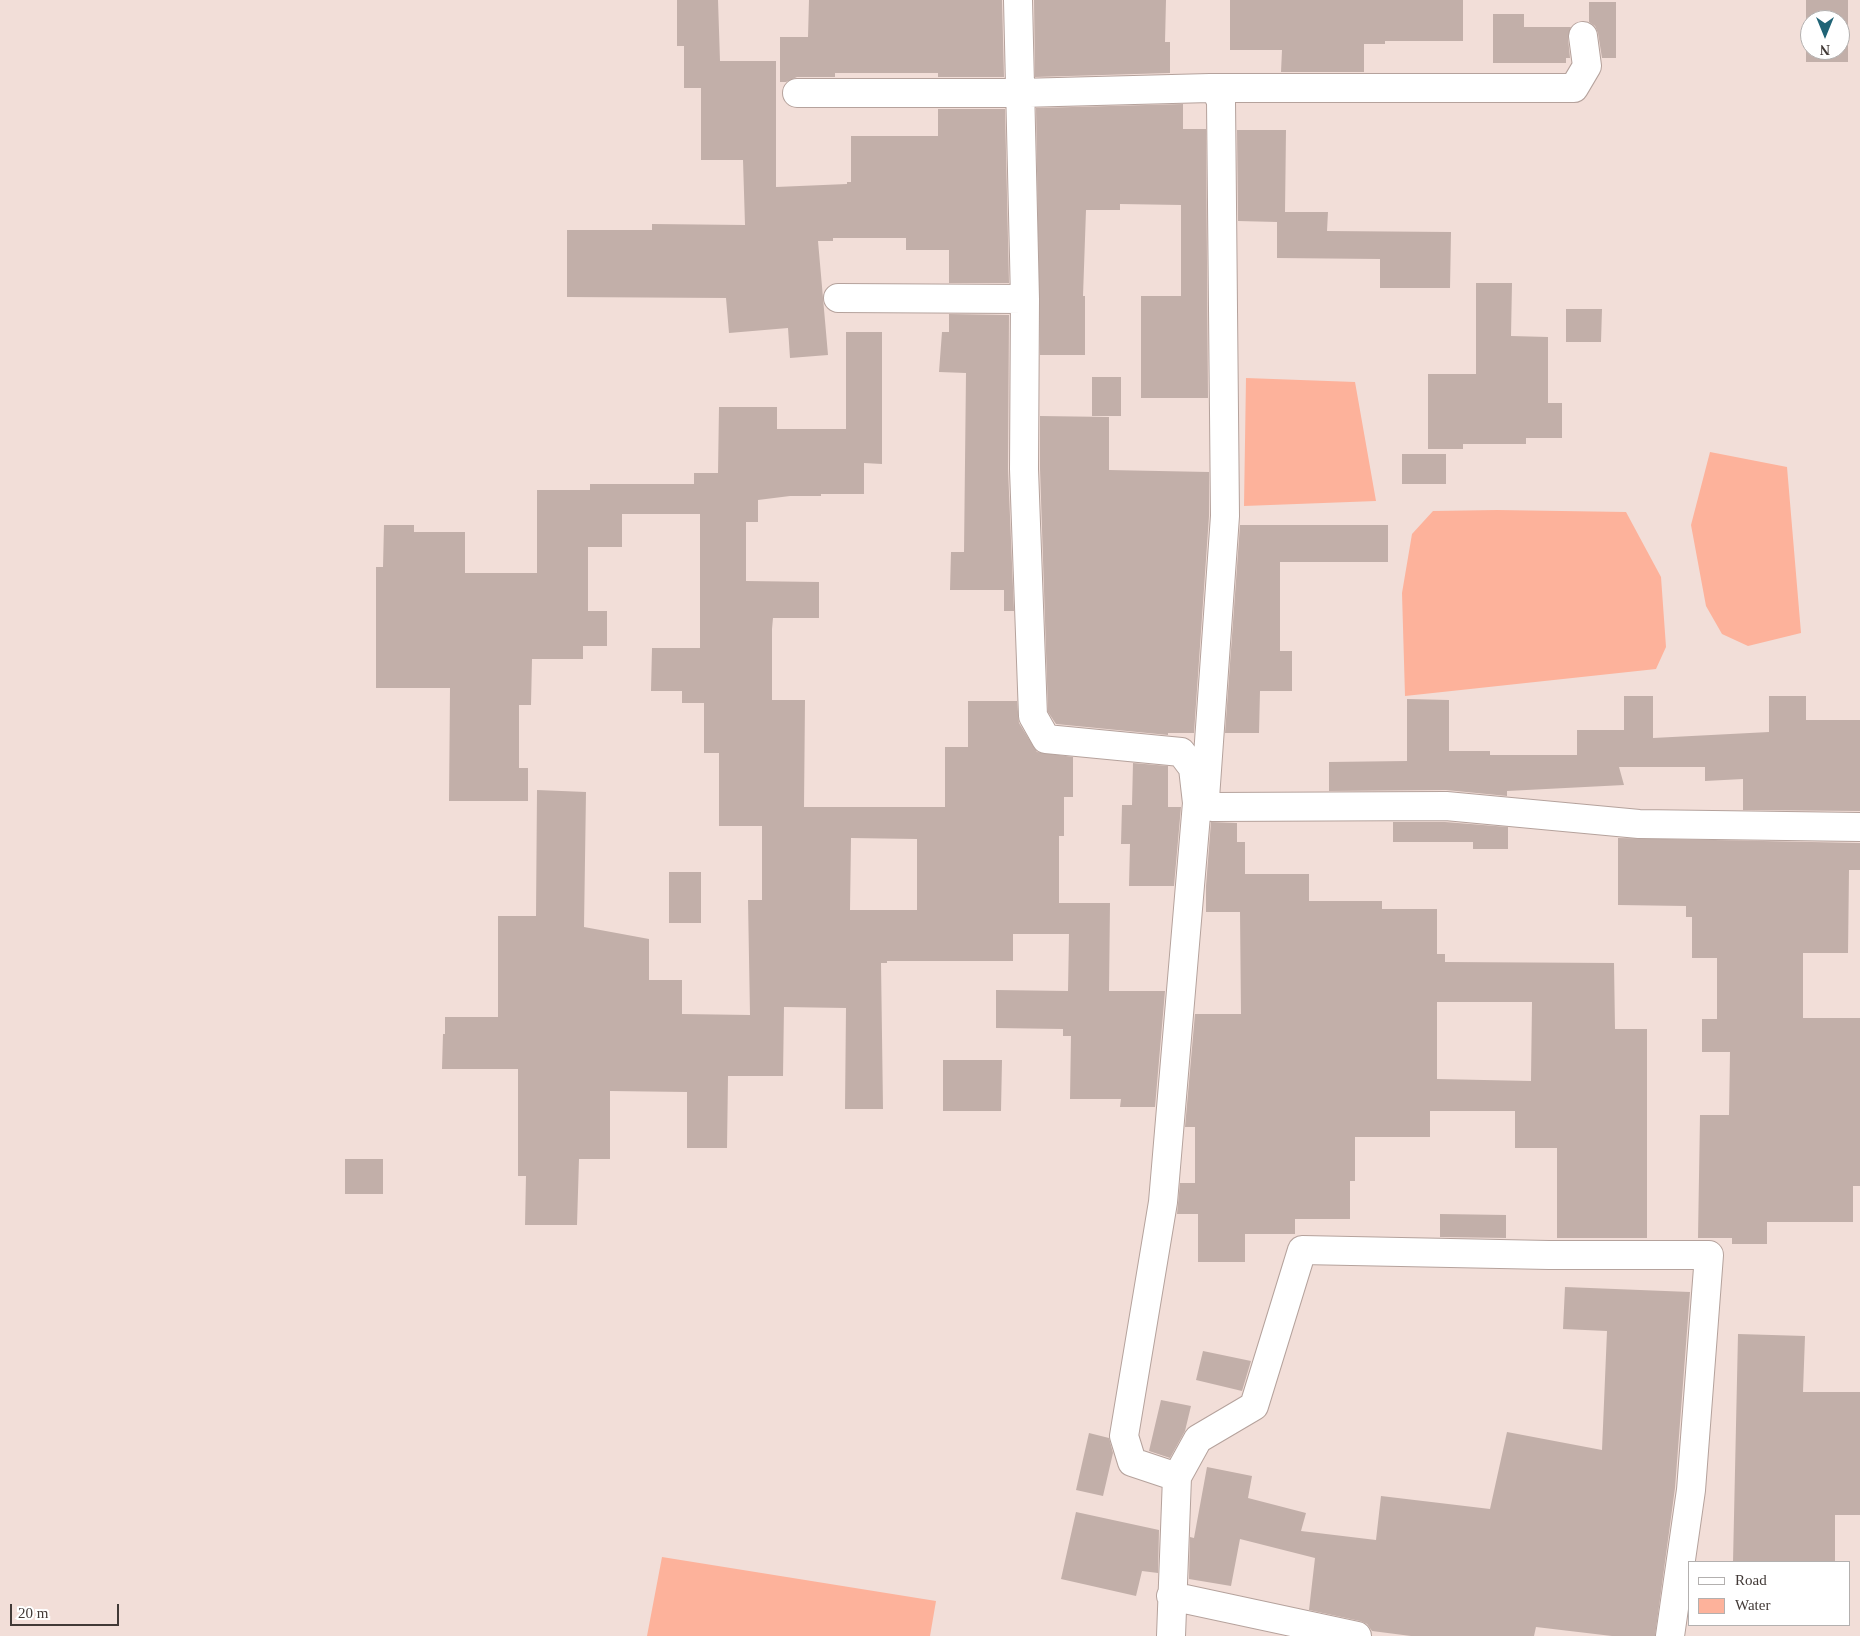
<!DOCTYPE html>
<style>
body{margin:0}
#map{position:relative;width:1860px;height:1636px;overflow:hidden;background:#f2ded8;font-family:"Times New Roman",serif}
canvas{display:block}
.legend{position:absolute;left:1688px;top:1561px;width:162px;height:65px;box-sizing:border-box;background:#fff;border:1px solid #b3b0af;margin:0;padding:6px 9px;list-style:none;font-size:15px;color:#413936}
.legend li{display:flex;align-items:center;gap:10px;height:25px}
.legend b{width:25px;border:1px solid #b3b0af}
.north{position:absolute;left:1800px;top:10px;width:50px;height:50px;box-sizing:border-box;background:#fff;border:1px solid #b3b0af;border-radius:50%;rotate:180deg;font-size:14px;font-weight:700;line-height:20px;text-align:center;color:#413936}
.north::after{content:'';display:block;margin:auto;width:18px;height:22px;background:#206476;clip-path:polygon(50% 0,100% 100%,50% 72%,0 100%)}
.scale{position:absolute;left:10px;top:1604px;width:109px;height:22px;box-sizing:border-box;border:2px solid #413936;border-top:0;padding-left:6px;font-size:15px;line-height:18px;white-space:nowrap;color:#413936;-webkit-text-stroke:4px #fff;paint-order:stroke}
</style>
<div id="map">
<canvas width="1860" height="1636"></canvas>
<ul class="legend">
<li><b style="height:6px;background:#fff"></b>Road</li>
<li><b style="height:14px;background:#fdb29b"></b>Water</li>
</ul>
<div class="north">N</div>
<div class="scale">20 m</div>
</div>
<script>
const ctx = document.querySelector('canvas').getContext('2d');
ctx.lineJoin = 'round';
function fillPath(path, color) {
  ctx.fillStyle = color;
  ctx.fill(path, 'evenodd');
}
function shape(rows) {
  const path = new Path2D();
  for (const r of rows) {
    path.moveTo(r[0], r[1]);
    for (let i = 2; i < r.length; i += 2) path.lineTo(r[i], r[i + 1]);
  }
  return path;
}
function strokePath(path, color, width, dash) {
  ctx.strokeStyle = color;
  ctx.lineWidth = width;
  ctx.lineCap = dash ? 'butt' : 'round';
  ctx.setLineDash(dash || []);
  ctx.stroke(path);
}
fillPath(shape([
 [1246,378,1355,382,1376,501,1244,506],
 [1710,452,1787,467,1801,633,1748,646,1722,634,1706,606,1691,525],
 [1497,510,1626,512,1661,577,1666,647,1656,669,1405,696,1402,593,1412,534,1433,511],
 [662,1557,936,1601,930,1636,647,1636]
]), '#fdb29b');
fillPath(shape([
 [677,0,718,0,720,61,776,61,776,187,847,184,847,182,851,182,851,136,938,136,938,109,1005,109,1009,283,949,283,949,250,906,250,906,238,833,238,833,241,818,241,828,355,790,358,788,328,729,333,726,298,567,297,567,230,652,230,652,224,745,225,743,160,701,160,701,88,684,88,684,46,677,46],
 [809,0,1002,0,1004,77,938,77,938,73,835,73,835,77,797,77,786,82,780,82,780,37,808,37],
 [1034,0,1166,0,1165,42,1170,42,1170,73,1035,77],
 [1230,0,1463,0,1463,41,1385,41,1385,44,1364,44,1364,72,1281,72,1282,50,1230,50],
 [1806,0,1848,0,1848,62,1806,62],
 [1810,20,1840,20,1840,50,1810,50],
 [1589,2,1616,2,1616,58,1602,58,1598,33,1595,26,1589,22],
 [1493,14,1524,14,1524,27,1571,27,1568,38,1570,58,1566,58,1566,63,1493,63],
 [1183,104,1183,129,1206,129,1208,398,1141,398,1141,296,1181,296,1181,205,1120,204,1120,210,1086,210,1083,296,1085,296,1085,355,1040,355,1036,108],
 [1237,130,1286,130,1285,212,1328,212,1327,231,1451,232,1450,288,1380,288,1380,259,1277,258,1277,222,1238,221],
 [1476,283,1512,283,1511,336,1548,337,1548,403,1562,403,1562,438,1526,438,1526,444,1463,444,1463,449,1428,449,1428,374,1476,374],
 [1566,309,1602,309,1601,342,1566,342],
 [949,314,1009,315,1008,469,1014,611,1004,611,1004,590,950,590,951,552,964,552,966,373,939,372,942,332,949,332],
 [846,332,882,332,882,464,864,463,864,494,821,494,821,496,790,496,758,500,758,522,746,522,746,581,819,582,819,618,773,618,772,629,772,700,805,700,804,807,945,807,945,747,968,747,968,701,1017,701,1019,723,1037,752,1073,757,1073,797,1064,797,1064,836,1059,836,1059,903,1110,903,1109,991,1165,991,1155,1107,1120,1107,1121,1099,1070,1099,1071,1036,1063,1036,1063,1029,996,1028,996,990,1068,991,1069,934,1013,934,1013,961,887,961,887,963,881,963,883,1109,845,1109,846,1008,784,1007,783,1076,728,1076,727,1148,687,1148,687,1092,610,1091,610,1159,579,1159,577,1225,525,1225,526,1176,518,1176,518,1069,442,1069,443,1034,445,1034,445,1017,498,1017,498,916,536,916,537,790,586,792,584,927,649,939,649,980,682,980,682,1014,750,1015,748,900,762,900,762,826,719,826,719,753,704,753,704,703,682,703,682,691,651,691,652,648,700,648,700,514,622,514,622,547,588,547,588,611,607,611,607,646,583,646,583,659,532,659,531,705,519,705,519,768,528,768,528,801,449,801,450,688,376,688,376,567,383,567,384,525,414,525,414,532,465,532,465,573,537,573,537,490,590,490,590,484,694,484,694,473,718,473,719,407,777,407,777,429,846,429],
 [851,838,917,839,917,910,850,910],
 [1092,377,1121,377,1121,416,1092,416],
 [1040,416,1109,417,1109,470,1209,472,1209,516,1194,733,1168,733,1168,735,1056,724,1048,712,1040,469],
 [1402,454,1446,454,1446,484,1402,484],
 [1240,525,1388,525,1388,562,1280,562,1280,651,1292,651,1292,691,1260,691,1259,733,1225,733],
 [1624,696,1653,696,1653,738,1769,732,1769,696,1806,696,1806,720,1860,720,1860,811,1743,810,1743,779,1705,781,1705,767,1619,767,1624,785,1507,791,1507,796,1446,790,1329,791,1329,762,1407,761,1407,699,1449,700,1449,751,1490,751,1490,755,1577,755,1577,730,1624,730],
 [1133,763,1168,766,1168,807,1181,807,1174,886,1129,886,1130,844,1121,844,1122,805,1132,805],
 [1211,822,1237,823,1237,842,1245,842,1245,874,1309,874,1309,901,1382,901,1382,909,1437,909,1437,954,1445,954,1445,962,1614,963,1615,1029,1647,1029,1647,1238,1557,1238,1557,1148,1515,1148,1515,1111,1430,1111,1430,1137,1355,1137,1355,1181,1350,1181,1350,1219,1295,1219,1295,1234,1245,1234,1245,1262,1198,1262,1198,1214,1177,1214,1180,1183,1195,1183,1195,1127,1185,1127,1195,1014,1241,1014,1240,912,1206,912,1206,886],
 [1437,1002,1532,1002,1531,1081,1437,1079],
 [1393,822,1445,822,1508,827,1508,849,1473,849,1473,842,1393,842],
 [1618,838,1860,843,1860,870,1849,870,1848,953,1803,953,1803,1018,1860,1018,1860,1186,1853,1186,1853,1222,1767,1222,1767,1244,1732,1244,1732,1238,1698,1238,1700,1115,1729,1115,1730,1052,1702,1052,1702,1019,1717,1019,1717,958,1692,958,1692,917,1686,917,1686,906,1618,905],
 [669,872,701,872,701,923,669,923],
 [943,1060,1002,1060,1001,1111,943,1111],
 [345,1159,383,1159,383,1194,345,1194],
 [1440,1214,1506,1215,1506,1238,1440,1237],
 [1565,1287,1690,1292,1675,1488,1655,1636,1612,1636,1536,1627,1534,1636,1411,1636,1372,1631,1367,1624,1360,1621,1309,1610,1315,1558,1240,1539,1231,1586,1189,1579,1190,1537,1194,1538,1207,1467,1252,1476,1248,1498,1306,1513,1301,1531,1376,1540,1381,1496,1490,1509,1507,1432,1602,1450,1607,1331,1563,1329],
 [1738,1334,1805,1336,1803,1392,1860,1392,1860,1515,1835,1515,1835,1562,1733,1562],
 [1203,1351,1251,1361,1242,1391,1196,1380],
 [1161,1400,1191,1406,1185,1431,1170,1458,1149,1451],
 [1089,1433,1109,1438,1113,1453,1103,1496,1076,1490],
 [1076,1512,1159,1530,1158,1573,1142,1571,1136,1596,1061,1579]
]), '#c2afa9');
const street = shape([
 [1018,0,1025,299,1024,469,1033,716,1046,739,1181,752,1193,768,1197,803,1163,1202,1124,1436,1132,1462,1177,1477],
 [1210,88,1574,88,1587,66,1583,36],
 [797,93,1020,93,1210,88,1216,91,1221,101,1225,516,1205,798,1212,807,1446,806,1639,824,1860,827],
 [838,298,1025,299],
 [1171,1596,1357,1636],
 [1171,1636,1177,1477,1198,1439,1254,1406,1302,1250,1549,1255,1709,1255,1691,1490,1670,1636]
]);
strokePath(street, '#b5a29c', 30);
strokePath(street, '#fff', 28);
</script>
